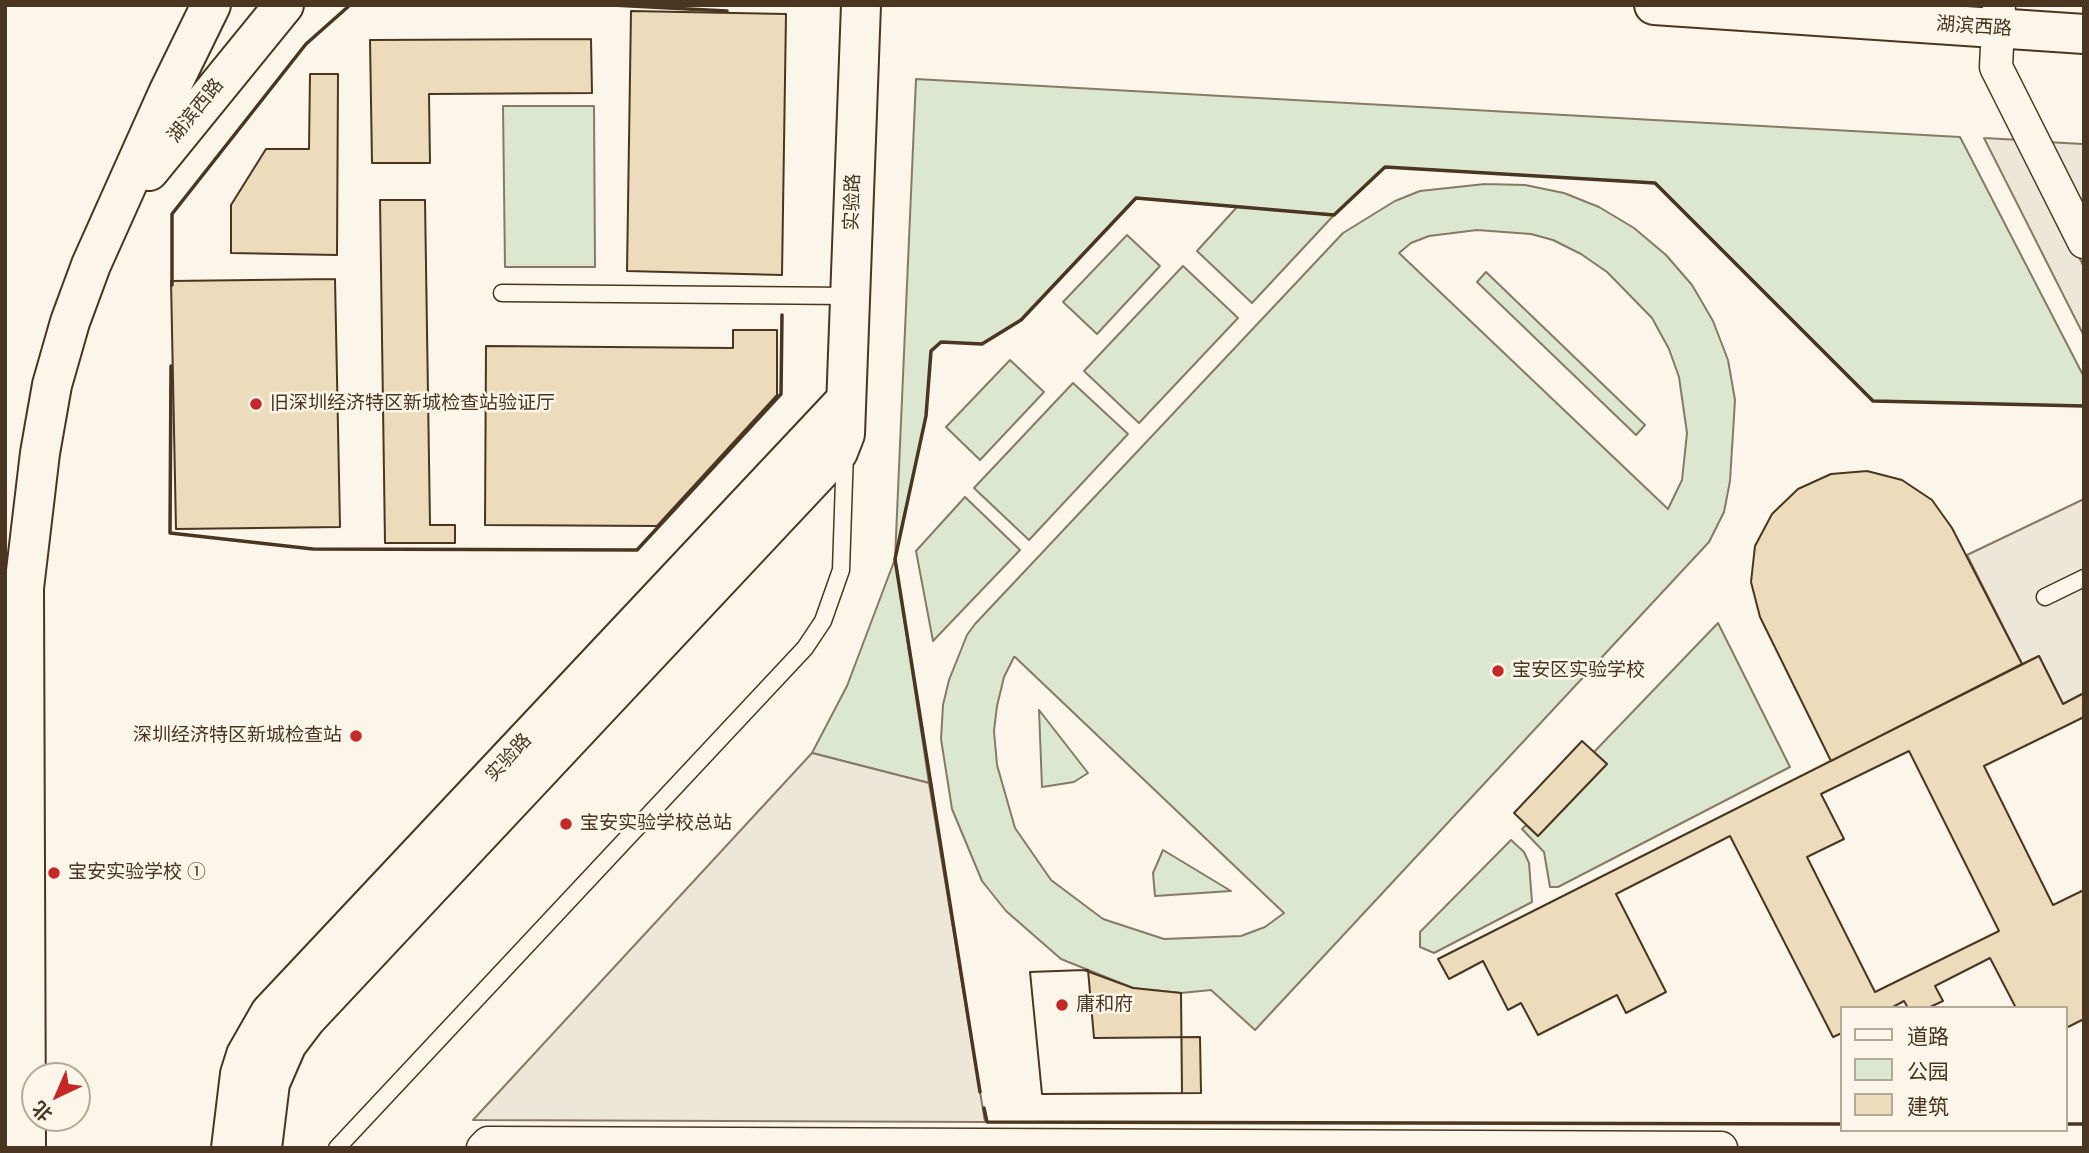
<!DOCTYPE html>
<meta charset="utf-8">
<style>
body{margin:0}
#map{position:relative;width:2089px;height:1153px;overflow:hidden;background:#fbf6e9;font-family:Arial,"Noto Sans SC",sans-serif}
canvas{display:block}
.frame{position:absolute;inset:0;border:7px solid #4a3520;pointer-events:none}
.legend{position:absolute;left:1840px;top:1006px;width:228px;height:126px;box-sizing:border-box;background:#fbf6e9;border:2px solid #b4a999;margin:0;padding:9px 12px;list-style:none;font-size:21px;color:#4a3520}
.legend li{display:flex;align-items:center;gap:14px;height:35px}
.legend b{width:35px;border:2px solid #b4a999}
.north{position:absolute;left:21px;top:1062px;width:70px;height:70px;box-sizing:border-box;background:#fbf6e9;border:2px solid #b4a999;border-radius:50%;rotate:224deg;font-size:19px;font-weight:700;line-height:28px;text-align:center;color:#4a3520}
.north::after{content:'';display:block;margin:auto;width:24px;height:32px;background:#c62828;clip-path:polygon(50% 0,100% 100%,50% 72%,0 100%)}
</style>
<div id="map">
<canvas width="2089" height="1153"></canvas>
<div class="frame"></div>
<ul class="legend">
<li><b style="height:9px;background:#fbf6e9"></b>道路</li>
<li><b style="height:19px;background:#dce7d0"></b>公园</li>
<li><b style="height:19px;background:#ecdcbc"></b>建筑</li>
</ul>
<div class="north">北</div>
</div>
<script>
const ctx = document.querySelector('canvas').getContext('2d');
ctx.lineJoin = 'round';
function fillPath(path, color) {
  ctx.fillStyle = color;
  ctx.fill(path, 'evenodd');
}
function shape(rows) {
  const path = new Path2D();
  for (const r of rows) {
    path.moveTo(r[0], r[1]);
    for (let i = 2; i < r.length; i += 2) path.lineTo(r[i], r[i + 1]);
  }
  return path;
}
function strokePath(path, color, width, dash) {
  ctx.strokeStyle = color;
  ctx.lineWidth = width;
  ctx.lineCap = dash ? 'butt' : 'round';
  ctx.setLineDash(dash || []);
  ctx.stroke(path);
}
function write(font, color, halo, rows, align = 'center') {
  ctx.font = font + ' Arial,"Noto Sans SC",sans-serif';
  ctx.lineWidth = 5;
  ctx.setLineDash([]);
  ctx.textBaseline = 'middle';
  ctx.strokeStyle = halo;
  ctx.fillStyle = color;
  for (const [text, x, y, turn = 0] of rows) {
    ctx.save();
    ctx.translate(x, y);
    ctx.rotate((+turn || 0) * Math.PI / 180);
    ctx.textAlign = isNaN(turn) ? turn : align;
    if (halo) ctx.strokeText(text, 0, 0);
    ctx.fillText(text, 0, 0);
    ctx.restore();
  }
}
const green = shape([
 [916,79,1960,137,2084,377,2084,406,1873,401,1655,183,1385,167,1334,215,1252,303,1197,251,1237,207,1136,198,1021,320,982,344,941,342,931,351,926,416,895,559,929,783,812,753,847,686,895,559,916,79],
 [503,106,594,106,595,267,505,267,503,106],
 [1485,184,1525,185,1564,193,1599,207,1634,228,1666,255,1692,285,1713,321,1728,360,1735,400,1730,481,1724,512,1709,542,1255,1030,1211,990,1181,993,1133,988,1061,959,1006,911,982,881,952,809,941,739,943,705,949,680,967,635,975,624,1343,233,1395,201,1420,191,1485,184],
 [1477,230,1531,234,1553,240,1581,254,1607,272,1652,318,1669,349,1679,377,1687,433,1682,480,1668,509,1399,253,1411,243,1429,236,1477,230],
 [1014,657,1015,657,1284,913,1265,927,1241,936,1164,939,1103,919,1051,880,1015,828,997,765,994,731,997,706,1004,677,1014,657],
 [1127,235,1160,266,1097,334,1063,302,1127,235],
 [1183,266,1238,318,1139,423,1084,371,1183,266],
 [1486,272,1645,425,1636,435,1477,282,1486,272],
 [1010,360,1044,392,980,460,946,427,1010,360],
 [1073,383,1128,434,1029,540,974,488,1073,383],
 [965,497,1020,550,933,641,916,551,965,497],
 [1718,623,1790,767,1558,887,1550,887,1544,852,1522,829,1526,825,1538,836,1607,764,1594,752,1718,623],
 [1039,710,1088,773,1074,782,1042,787,1039,710],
 [1511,840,1524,852,1529,863,1532,902,1434,953,1420,947,1420,932,1511,840],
 [1163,850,1231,891,1155,896,1153,873,1163,850]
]);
fillPath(green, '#dce7d0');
strokePath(green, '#887966', 2);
const parking = shape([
 [1984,138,2020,140,2084,267,2084,336,1984,138],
 [2046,142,2083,144,2084,217,2046,142],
 [2084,499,2084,693,2063,704,2039,656,2022,664,1967,555,2084,499],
 [812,753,929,783,985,1122,473,1120,812,753]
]);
fillPath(parking, '#ede7d9');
strokePath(parking, '#887966', 2);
const building = shape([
 [631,11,786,14,782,275,627,271,631,11],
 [591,39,592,93,429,94,430,163,372,163,370,40,591,39],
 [310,74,338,74,337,255,231,253,231,205,266,149,309,149,310,74],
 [380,200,425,200,430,525,455,525,455,543,385,543,380,200],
 [335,279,340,527,176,529,171,281,335,279],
 [733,330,777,330,777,395,657,526,485,525,486,346,733,348,733,330],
 [1867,471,1902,480,1932,500,1952,528,2022,664,1831,761,1760,617,1751,582,1755,546,1772,514,1798,489,1831,474,1867,471],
 [2039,656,2063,704,2084,693,2084,717,1984,766,2053,905,2084,890,2084,1019,2066,1028,2066,1008,2016,1008,1990,958,1935,986,1943,1001,1928,1008,1908,1008,1904,1001,1891,1008,1842,1008,1842,1033,1833,1037,1730,836,1616,894,1666,992,1626,1013,1617,995,1538,1035,1521,1003,1508,1010,1483,961,1449,979,1438,959,2039,656],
 [1909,751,1999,931,1875,992,1807,857,1844,839,1821,794,1909,751],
 [1582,741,1607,764,1538,836,1514,813,1582,741],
 [1084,970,1088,970,1094,1038,1200,1037,1201,1093,1042,1094,1030,972,1084,970],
 [1084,970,1133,988,1181,993,1182,1093,1042,1094,1030,972,1084,970]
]);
fillPath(building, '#ecdcbc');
strokePath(building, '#4a3520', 2);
const lane = shape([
 [502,293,849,296],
 [2045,597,2084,578],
 [337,1148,805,648,823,621,841,570,845,451]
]);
const street = shape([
 [1999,5,1996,67,2084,242],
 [483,1148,488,1143,1721,1148]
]);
const secondary = shape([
 [1654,5,2084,34],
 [149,171,284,5],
 [26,1148,24,588,40,453,52,385,70,322,91,265,168,93,211,5],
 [231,1148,240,1074,246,1055,270,1013,846,400],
 [262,1148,270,1083,287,1044,306,1019,838,452,845,434,861,5]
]);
strokePath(lane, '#4a3520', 19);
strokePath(street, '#4a3520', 35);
strokePath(secondary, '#4a3520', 42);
strokePath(lane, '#fbf6e9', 16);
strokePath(street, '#fbf6e9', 32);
strokePath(secondary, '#fbf6e9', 38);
strokePath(shape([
 [612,5,727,11],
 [172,285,172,214,306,44,350,5],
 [171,366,170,533,313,549,637,550,781,394,782,315],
 [980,1092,895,559,926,416,931,351,941,342,982,344,1021,320,1136,198,1334,215,1385,167,1655,183,1873,401,2084,406],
 [984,1108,987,1122,1842,1124],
 [2066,1124,2084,1124]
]), '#4a3520', 3.5);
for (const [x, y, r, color] of [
 [256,404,7,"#c62828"],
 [1498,671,7,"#c62828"],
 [356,736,7,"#c62828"],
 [566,824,7,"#c62828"],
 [54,873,7,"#c62828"],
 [1062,1005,7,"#c62828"]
]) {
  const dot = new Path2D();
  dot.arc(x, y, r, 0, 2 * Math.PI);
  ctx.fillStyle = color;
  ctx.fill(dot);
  strokePath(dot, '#fbf6e9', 2.5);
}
write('19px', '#4a3520', '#fbf6e9', [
 ["湖滨西路",1974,27,4],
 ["湖滨西路",196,111,-51],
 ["实验路",853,202,-88],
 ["实验路",509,758,-47]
]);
write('19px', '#4a3520', '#fbf6e9', [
 ["旧深圳经济特区新城检查站验证厅",270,404],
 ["宝安区实验学校",1512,671],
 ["深圳经济特区新城检查站",342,736,"right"],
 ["宝安实验学校总站",580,824],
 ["宝安实验学校 ①",68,873],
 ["庸和府",1076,1005]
], 'left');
</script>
